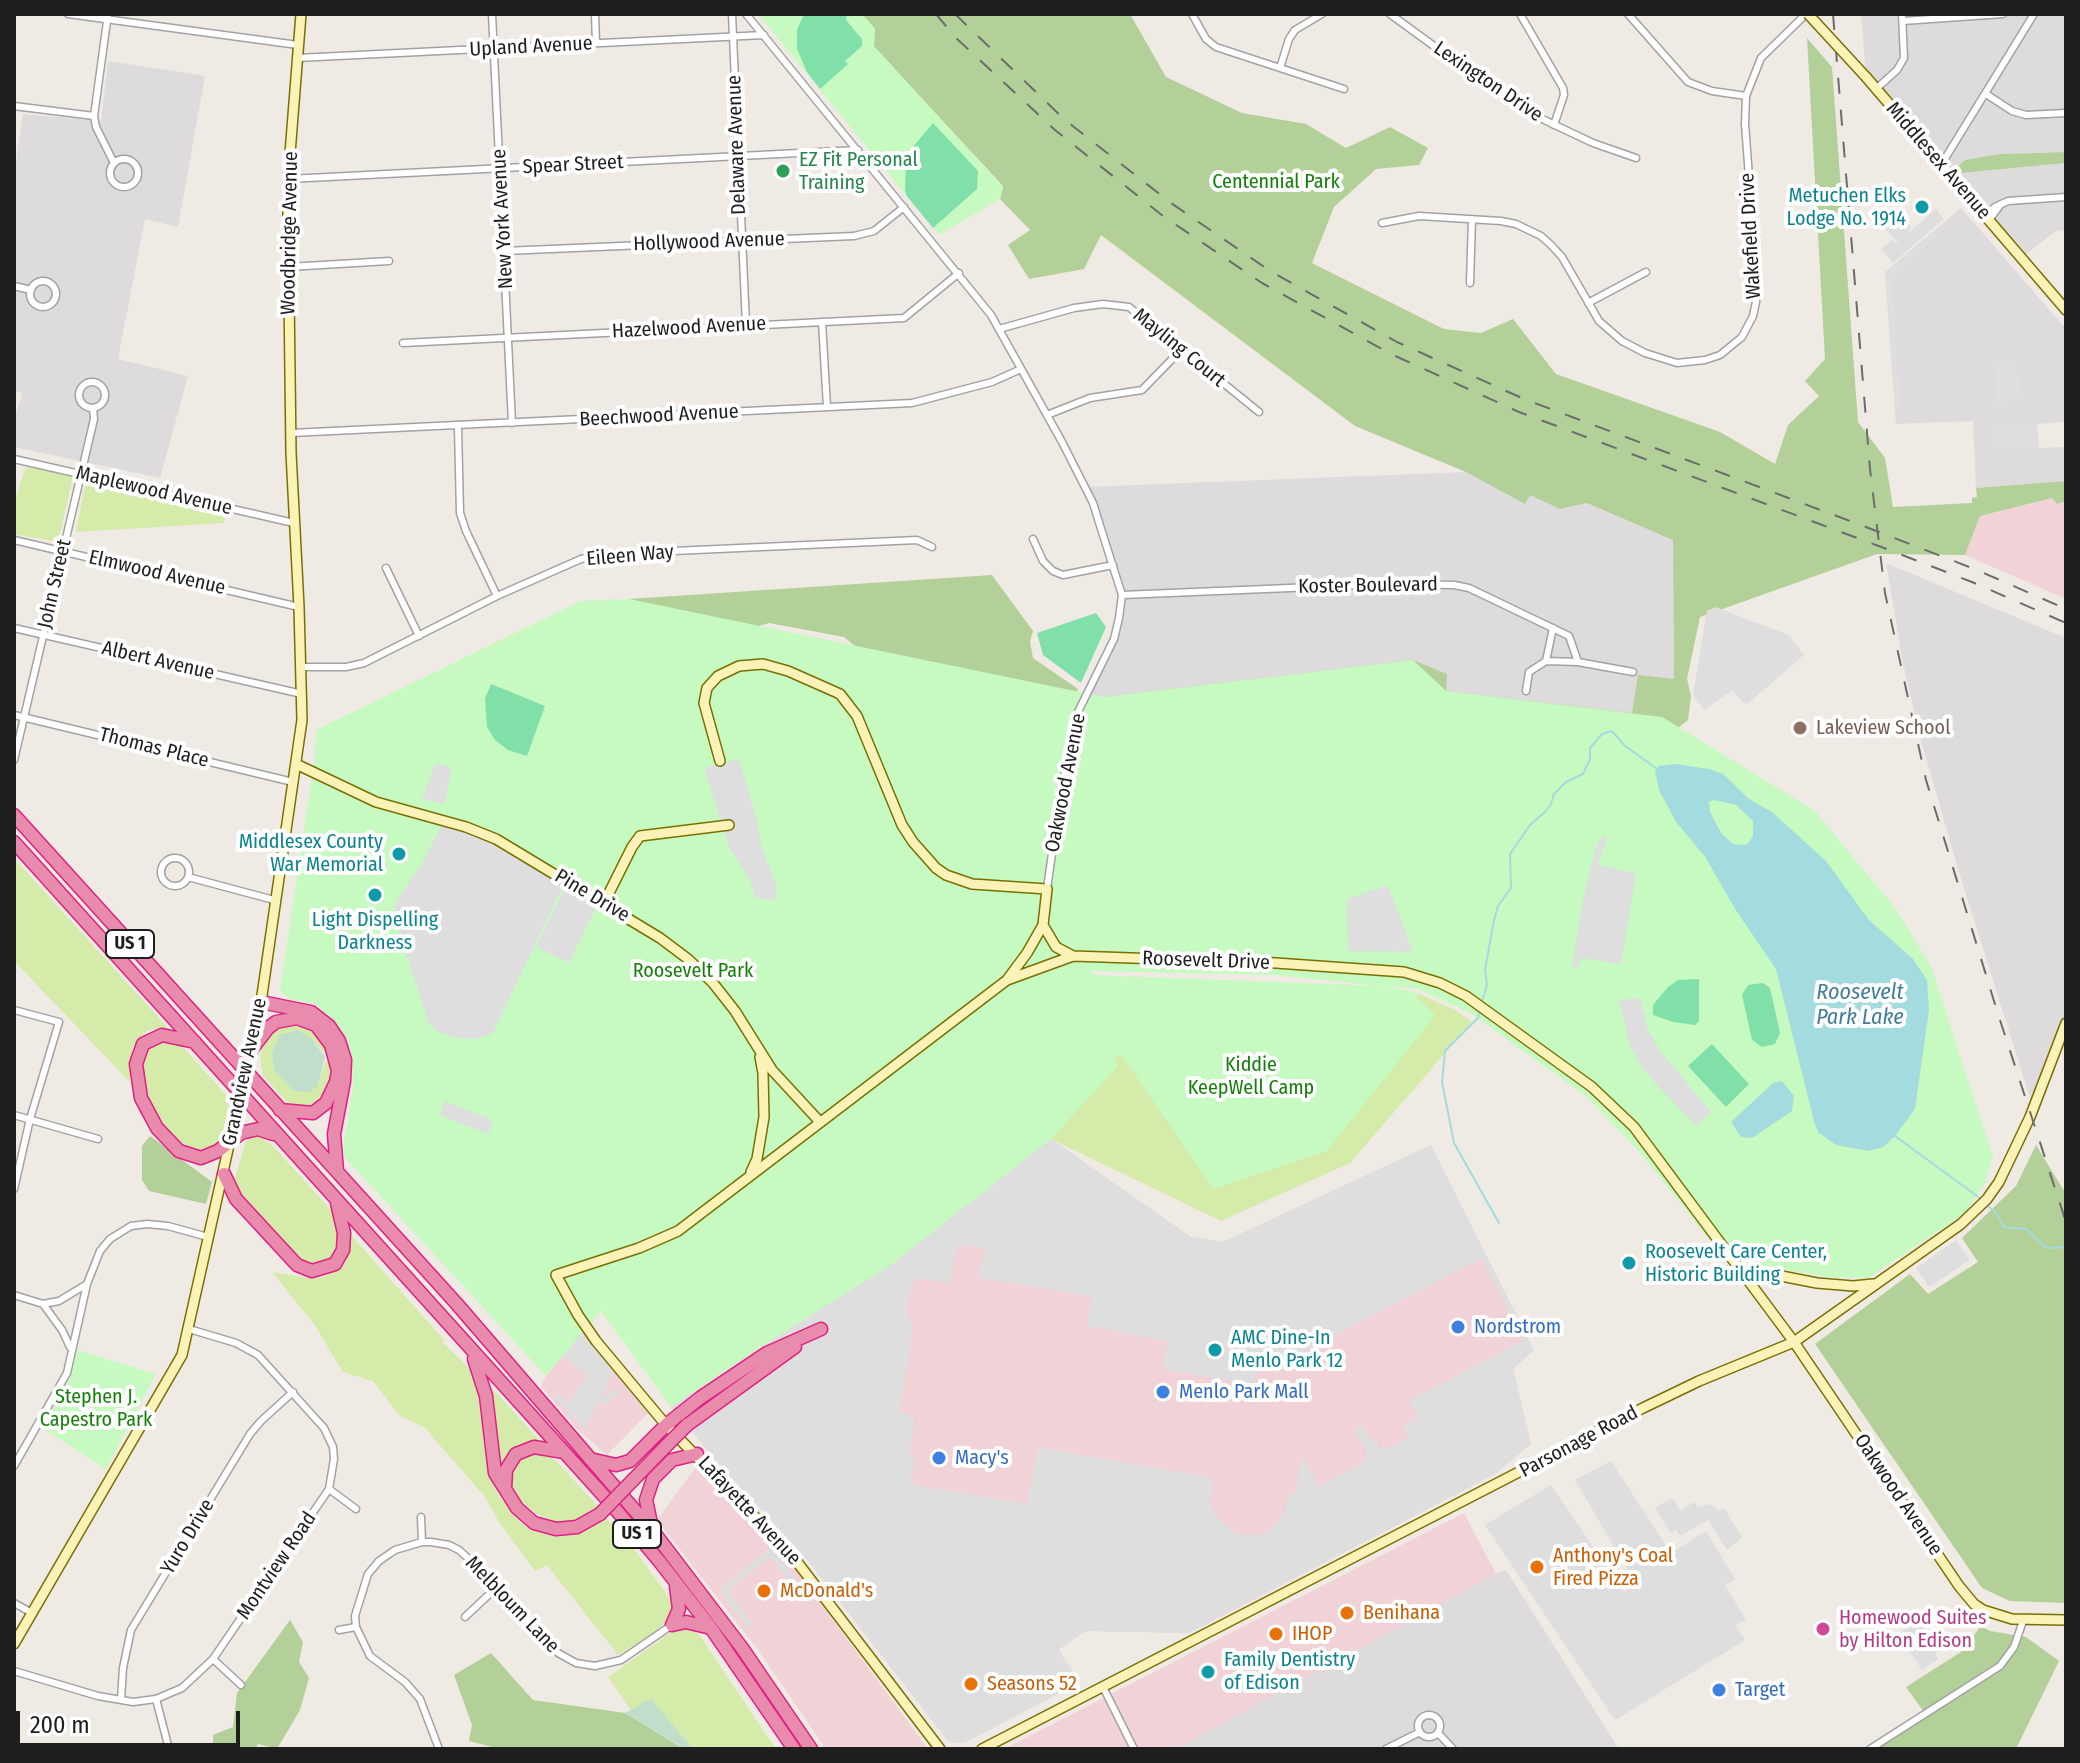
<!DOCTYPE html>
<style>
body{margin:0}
#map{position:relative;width:2080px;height:1763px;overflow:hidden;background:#f0eae4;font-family:"Fira Sans Condensed",sans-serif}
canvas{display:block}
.frame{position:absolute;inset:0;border:16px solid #1e1e1e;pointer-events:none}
.scale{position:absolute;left:16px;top:1711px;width:224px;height:36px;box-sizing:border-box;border:4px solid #1e1e1e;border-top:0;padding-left:10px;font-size:24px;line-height:28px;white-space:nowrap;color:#1e1e1e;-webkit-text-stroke:6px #fff;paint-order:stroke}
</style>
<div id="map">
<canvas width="2080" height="1763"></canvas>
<div class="frame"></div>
<div class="scale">200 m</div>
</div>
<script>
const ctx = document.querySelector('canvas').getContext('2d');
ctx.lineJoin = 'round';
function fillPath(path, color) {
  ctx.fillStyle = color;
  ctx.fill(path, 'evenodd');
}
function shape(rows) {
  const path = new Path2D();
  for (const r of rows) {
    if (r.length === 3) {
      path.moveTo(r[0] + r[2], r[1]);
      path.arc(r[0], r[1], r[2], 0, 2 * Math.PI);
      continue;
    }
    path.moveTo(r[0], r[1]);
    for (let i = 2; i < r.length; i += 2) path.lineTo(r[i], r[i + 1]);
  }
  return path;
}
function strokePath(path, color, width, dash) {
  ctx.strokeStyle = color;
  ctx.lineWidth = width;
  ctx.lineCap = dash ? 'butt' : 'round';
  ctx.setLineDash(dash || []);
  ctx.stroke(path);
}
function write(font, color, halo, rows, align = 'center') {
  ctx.font = font + ' "Fira Sans Condensed",sans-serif';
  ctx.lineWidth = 8;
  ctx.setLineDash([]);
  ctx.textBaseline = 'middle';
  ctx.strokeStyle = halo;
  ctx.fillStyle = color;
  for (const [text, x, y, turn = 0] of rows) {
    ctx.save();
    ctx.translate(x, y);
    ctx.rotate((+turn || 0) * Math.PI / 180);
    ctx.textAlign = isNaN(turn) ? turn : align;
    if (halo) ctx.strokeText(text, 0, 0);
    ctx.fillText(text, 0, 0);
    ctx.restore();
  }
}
fillPath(shape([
 [1861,14,2066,14,2066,152,2000,154,1965,160,1950,173,2066,163,2066,230,2056,231,2021,258,1866,77],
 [108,61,205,76,178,227,145,219,118,359,188,376,160,478,14,447,14,421,22,393,14,391,14,175,23,114,101,121],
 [1961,208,2066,329,2066,422,2037,424,2039,448,2066,447,2066,481,1976,488,1973,421,1896,424,1885,272],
 [1466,472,1524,503,1530,494,1560,509,1587,503,1673,539,1674,680,1632,713,1446,691,1413,660,1104,697,1087,694,1114,639,1121,595,1084,487],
 [1886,563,2066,638,2066,1023,2032,1104,1958,869,1919,733,1902,658],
 [1506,1570,1619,1749,1175,1749,1496,1574]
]), '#dddbdc');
fillPath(shape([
 [2053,498,2057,504,2066,501,2066,599,1965,555,1980,516],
 [1051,1139,1191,1237,1223,1242,1431,1145,1534,1350,1513,1369,1531,1444,1495,1474,1189,1633,1086,1631,1059,1649,1079,1683,964,1743,955,1743,948,1741,801,1552,726,1472,671,1407,891,1265],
 [584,1330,589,1332,649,1412,607,1455,577,1429,541,1386,546,1376],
 [698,1464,779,1547,928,1749,826,1749,758,1650,657,1520],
 [1464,1513,1496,1574,1175,1749,1004,1749]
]), '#f1d3d7');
fillPath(shape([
 [26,467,73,476,58,542,14,534,14,494,17,494],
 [86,481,225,511,224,523,76,532],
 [14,858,168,1028,148,1030,133,1046,130,1082,14,961],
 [1417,993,1455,1010,1472,1022,1350,1163,1221,1221,1051,1139,891,1265,768,1342,671,1407,667,1399,690,1271,1121,1054,1435,1016,1416,997],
 [283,1025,302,1026,318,1036,328,1050,324,1053,312,1039,279,1035,272,1053,274,1070,318,1086,325,1063,330,1058,333,1071,325,1097,314,1107,301,1108,288,1104,263,1075,260,1055,270,1033],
 [164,1040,178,1042,228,1097,230,1116,223,1136,212,1150,191,1153,174,1142,145,1101,140,1062,145,1046],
 [254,1135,262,1138,274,1147,331,1210,338,1228,338,1249,330,1263,317,1268,302,1264,240,1197,234,1181,246,1141],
 [351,1235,444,1340,443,1343,475,1374,488,1469,497,1493,515,1517,530,1530,558,1537,581,1534,606,1518,637,1553,675,1606,672,1616,653,1633,618,1655,547,1565,535,1571,499,1522,485,1497,424,1427,400,1416,373,1381,343,1372,314,1324,272,1272,316,1279,329,1274,337,1268,344,1258],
 [491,1387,542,1443,528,1442,510,1451,500,1471],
 [527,1453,542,1453,554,1459,598,1506,577,1520,556,1523,535,1513,522,1502,511,1483,515,1466],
 [689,1626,700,1636,776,1749,693,1749,651,1700,631,1710,608,1677,679,1627]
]), '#d5eba9');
fillPath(shape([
 [862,14,1130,14,1166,77,1242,113,1306,124,1346,148,1390,127,1428,148,1419,165,1376,169,1334,207,1312,263,1444,329,1481,333,1513,319,1556,374,1720,432,1775,464,1788,425,1819,396,1805,381,1825,359,1807,38,1832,67,1858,422,1885,458,1893,507,1972,503,1972,498,1977,497,1976,488,2066,481,2066,501,2057,504,2052,498,1980,516,1965,555,1877,554,1700,617,1687,679,1691,696,1688,720,1678,728,1104,697,1413,660,1447,674,1446,691,1632,713,1638,675,1674,679,1673,540,1587,503,1560,509,1530,495,1525,504,1466,472,1355,426,1101,235,1084,269,1029,279,1008,245,1030,230,1000,199,1003,186,873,46,875,29],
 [2066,152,2066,163,1949,174,1965,160,2000,154],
 [992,575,1033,631,1030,642,1033,658,1078,689,1069,711,901,685,844,637,769,623,691,646,629,610,629,599],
 [150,1136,212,1182,206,1204,149,1191,142,1180,142,1146],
 [2036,1145,2066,1194,2066,1603,2010,1601,1982,1588,1815,1344,1910,1274,1928,1294,1978,1262,1962,1238,2016,1186],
 [290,1620,303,1642,299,1662,309,1678,300,1710,277,1749,258,1744,255,1749,213,1749,213,1735,233,1727,237,1693],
 [1981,1626,1990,1631,2026,1637,2059,1661,2016,1749,1870,1749,1924,1712,1906,1687,1961,1652],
 [491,1653,533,1700,625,1713,684,1749,500,1749,469,1741,472,1725,454,1675]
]), '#b2d098');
fillPath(shape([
 [297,1030,312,1039,325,1057,318,1086,309,1092,294,1091,274,1070,272,1053,279,1035],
 [650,1699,651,1699,693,1749,685,1749,625,1713]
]), '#c1decb');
fillPath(shape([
 [758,14,862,14,875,29,874,46,1003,187,1000,199,939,235],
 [629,599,1104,697,1413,660,1446,691,1662,717,1815,811,1895,908,1931,966,1993,1157,1985,1183,1965,1213,1868,1278,1829,1277,1725,1259,1642,1155,1586,1096,1470,1013,1418,989,1387,986,1417,993,1416,997,1435,1016,1327,1151,1213,1189,1121,1054,1115,1057,1118,1066,1051,1139,891,1265,768,1342,671,1407,601,1311,546,1376,342,1154,353,1087,352,1060,346,1042,334,1022,315,1004,290,999,280,991,315,756,316,730,581,601],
 [1092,971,1276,975,1380,986,1093,975],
 [77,1350,156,1374,106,1469,42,1428,71,1377]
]), '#c6fac1');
fillPath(shape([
 [804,14,847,14,846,20,862,39,862,46,845,61,848,64,820,89,807,72,797,49,797,30],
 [933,123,978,171,977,189,933,228,906,195,905,187,906,166,912,148],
 [1096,613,1106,627,1081,683,1043,655,1037,633],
 [491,684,545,706,527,756,508,750,495,740,487,727,485,699],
 [1699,979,1699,1021,1695,1025,1673,1022,1653,1015,1653,1005,1668,987,1678,980],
 [1763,983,1770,988,1780,1033,1775,1044,1762,1047,1752,1040,1742,995,1748,985],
 [1712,1044,1749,1084,1726,1107,1688,1066]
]), '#81e0aa');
fillPath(shape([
 [1895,209,1911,227,1908,233,1936,209,1944,219,1893,263,1881,249,1893,239,1896,243,1901,238,1896,241,1880,222],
 [1932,233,1939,235,1891,277,1901,405,1896,411,1886,273],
 [2018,363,2020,398,2012,398,2012,404,1996,405,1994,364],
 [2035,422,2036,444,1992,446,1991,424],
 [1715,607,1789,635,1804,655,1746,705,1732,690,1705,710,1693,696,1707,611],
 [739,759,757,820,761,845,776,884,777,900,755,898,750,880,729,847,704,768],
 [435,764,452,767,445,804,422,799],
 [442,825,496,844,563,885,493,1033,478,1039,457,1038,439,1032,429,1024,395,920,394,908,397,900,421,865],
 [1602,835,1607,838,1598,865,1636,873,1621,964,1581,958,1579,968,1572,967,1583,900,1595,850],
 [1388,885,1413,952,1348,951,1347,899],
 [563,891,596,907,569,963,536,947],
 [1641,998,1647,1028,1661,1052,1711,1112,1696,1126,1644,1071,1629,1044,1619,1000],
 [445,1101,493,1120,488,1134,440,1115],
 [1051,1139,1191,1237,1223,1242,1431,1145,1534,1350,1513,1369,1531,1444,1495,1474,1189,1633,1086,1631,1059,1649,1079,1683,964,1743,955,1743,948,1741,801,1552,726,1472,671,1407,768,1342,891,1265],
 [958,1244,985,1248,978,1278,1091,1296,1087,1326,1168,1341,1163,1369,1254,1385,1259,1359,1283,1362,1481,1259,1524,1340,1410,1400,1417,1418,1403,1427,1409,1438,1381,1450,1376,1438,1371,1441,1362,1425,1354,1428,1367,1454,1366,1460,1361,1464,1319,1486,1302,1455,1296,1493,1289,1492,1285,1511,1276,1524,1266,1533,1256,1535,1235,1533,1215,1516,1210,1503,1212,1478,1038,1447,1027,1504,910,1484,915,1459,909,1456,915,1416,899,1412,912,1337,912,1323,906,1309,914,1278,949,1283],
 [1956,1240,1970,1260,1929,1287,1916,1268],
 [584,1330,613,1373,600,1400,614,1388,618,1393,604,1405,599,1400,585,1430,554,1397,560,1395,568,1404,587,1376,563,1356],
 [1611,1461,1671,1553,1706,1531,1735,1579,1725,1585,1746,1620,1735,1625,1745,1640,1615,1720,1485,1525,1551,1485,1624,1592,1636,1584,1575,1480],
 [1672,1498,1681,1511,1694,1502,1698,1507,1710,1504,1719,1511,1724,1508,1742,1537,1727,1550,1708,1520,1680,1536,1676,1530,1671,1533,1655,1508],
 [771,1547,798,1582,793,1587,770,1557,728,1591,752,1625,748,1628,719,1590],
 [1920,1619,1940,1650,1935,1654,1938,1659,1922,1670,1898,1634]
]), '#dedede');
fillPath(shape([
 [1676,764,1709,769,1723,774,1749,799,1772,812,1826,861,1869,920,1913,959,1927,980,1929,1010,1915,1109,1895,1136,1883,1147,1869,1151,1836,1145,1819,1133,1815,1125,1776,969,1735,909,1706,858,1676,822,1659,790,1655,771,1659,766],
 [1714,800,1736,805,1753,821,1753,836,1747,845,1733,844,1721,833,1710,812,1709,802],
 [1782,1081,1794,1096,1792,1111,1752,1138,1741,1137,1731,1122,1773,1083]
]), '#a4dbde');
strokePath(shape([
 [1481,1005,1487,985,1485,970,1494,920,1498,906,1511,888,1510,854,1530,825,1545,812,1551,804,1554,794,1566,782,1583,774,1590,759,1590,748,1602,734,1612,731,1624,745,1657,769],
 [1480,1011,1478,1018,1445,1051,1442,1082,1454,1143,1499,1223],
 [1895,1136,1981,1199],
 [1986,1204,1997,1214,2004,1227,2026,1229,2046,1248,2066,1247]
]), '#a4dbde', 2);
const street = shape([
 [68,14,298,45],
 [108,14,94,116,96,127,114,163],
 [492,14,512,423],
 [595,14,596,43],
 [732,14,746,325],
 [746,14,991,315,1062,442,1093,503,1102,532,1122,595,1119,618,1114,639,1076,716,1060,797,1047,889],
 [1192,14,1206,39,1216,47,1344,89],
 [1390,14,1519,108,1593,143,1636,158],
 [1520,14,1563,88,1564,95,1554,125],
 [1628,14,1688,82,1712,91,1746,96],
 [1903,21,2003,14],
 [297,58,764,35],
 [1280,68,1289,39,1295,30,1322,14],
 [1876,89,1897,70,1904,58,1902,14],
 [1986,94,2012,111,2026,115,2066,113],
 [14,106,94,116],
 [124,173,14],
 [1941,165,2034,14],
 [288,179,858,150],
 [1985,216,1995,207,2008,201,2066,197],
 [1989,220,2001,204],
 [1382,223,1419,216,1501,221,1516,224,1541,236,1551,245,1562,257,1599,321,1622,341,1645,353,1677,363,1705,360,1720,355,1742,337,1753,316,1756,302,1757,282,1745,124,1746,96,1761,58,1806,14],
 [504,251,854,236,874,231,904,207],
 [288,267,389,261],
 [43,294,13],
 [1470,283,1472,219],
 [14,286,31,290],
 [1588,303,1646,272],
 [822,322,827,407],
 [999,329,1074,308,1103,304,1129,307,1259,412],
 [403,343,904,318,959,273],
 [92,395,13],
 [1047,415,1090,398,1142,390,1180,351],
 [458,427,460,513,466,531,497,596],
 [291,433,912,403,992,382,1021,369],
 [14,459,294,523],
 [1033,539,1043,561,1053,571,1063,575,1113,565],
 [14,540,299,607],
 [386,568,419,636],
 [1122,595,1385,584,1454,585,1469,588,1569,636,1578,662,1633,672],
 [14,628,302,694],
 [1546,661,1578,662],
 [302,667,346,667,364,663,497,596,581,559,607,554,917,540,932,547],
 [1526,691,1529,672,1546,661,1553,628],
 [14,715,293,782],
 [14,760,94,419,93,408],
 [175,872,14],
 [188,877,274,900],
 [14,1010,59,1022,30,1119,14,1189],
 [14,1115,98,1139],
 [14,1295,43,1304,59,1301,87,1284],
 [43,1304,62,1330,70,1347],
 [14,1466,67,1373,87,1284,100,1251,110,1239,131,1226,147,1224,168,1226,208,1237],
 [329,1489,356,1509],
 [421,1517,422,1542],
 [14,1603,32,1613],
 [465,1617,498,1586],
 [339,1630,356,1627],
 [213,1659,241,1685],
 [14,1671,98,1696,133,1702,156,1699,182,1688,213,1659,329,1489,334,1459,333,1447,324,1428,258,1355,236,1343,189,1329],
 [1103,1687,1134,1749],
 [156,1699,169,1749],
 [121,1700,123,1668,131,1630,250,1434,261,1421,293,1392],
 [1429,1726,11],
 [1438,1733,1453,1749],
 [439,1749,420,1699,405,1682,370,1656,356,1627,355,1616,368,1574,379,1561,395,1550,422,1542,431,1542,449,1545,459,1550,498,1586,551,1649,576,1663,595,1666,621,1660,672,1625],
 [1386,1749,1420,1732],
 [1870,1749,2000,1666,2014,1647,2023,1621]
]);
const secondary = shape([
 [1866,77,2066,310],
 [720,761,704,703,707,688,718,676,739,666,763,664,788,671,840,694,857,716,902,825,913,842,936,868,946,875,972,884,1047,889,1043,925,1027,953,1007,980],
 [296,764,376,802,466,827,496,839,660,938,688,959,713,983,735,1011,772,1070,820,1122],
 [604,903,632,847,640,836,729,825],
 [1043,925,1056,947,1073,956],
 [751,1172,757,1159,764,1117,763,1073,760,1057],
 [1747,1279,1771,1274,1817,1283,1853,1286,1873,1284],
 [14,1644,182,1355,261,1002,302,720,299,607,291,453,288,215,288,179,301,14],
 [940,1749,791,1554,666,1425,596,1341,578,1315,556,1275,639,1248,678,1231,1007,980,1073,956,1276,963,1404,972,1440,983,1466,996,1592,1087,1634,1127,1794,1342,1959,1586,1974,1604,1983,1610,2012,1619,2066,1620],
 [982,1749,1643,1408,1699,1381,1794,1342,1961,1224,1987,1199,1999,1182,2030,1117,2066,1023]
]);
const highway = shape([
 [14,815,456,1303,656,1535,742,1648,811,1749],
 [14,842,612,1505,660,1562,711,1628,794,1749],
 [261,1002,311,1012,329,1026,339,1041,345,1060,344,1081,334,1134,337,1171],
 [195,1042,162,1035,143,1044,136,1064,141,1098,157,1128,179,1151,201,1158,218,1151,241,1133,258,1129,273,1134],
 [252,1049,268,1028,276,1022,297,1018,316,1025,331,1045,338,1071,336,1082,326,1103,313,1113,280,1110],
 [224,1174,236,1199,297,1265,312,1271,335,1264,343,1250,344,1233,337,1203],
 [474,1359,486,1396,495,1473,517,1508,534,1523,556,1529,577,1527,600,1514],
 [687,1425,795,1347],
 [590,1459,616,1465,630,1461,666,1425,700,1398,767,1353,821,1329],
 [633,1480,668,1444],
 [505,1489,506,1470,516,1454,534,1447,564,1452],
 [652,1528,646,1500,653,1479,672,1460,697,1454],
 [672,1625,679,1609,676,1586],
 [672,1625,686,1622,711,1628]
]);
strokePath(street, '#a2a2a2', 9);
strokePath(secondary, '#787003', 12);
strokePath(highway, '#de2183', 15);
strokePath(street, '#fff', 6);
strokePath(secondary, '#fbf2b7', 9);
strokePath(highway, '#e88bad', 12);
strokePath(shape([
 [936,14,955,37,1055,130,1163,216,1262,283,1391,354,1519,412,1884,548,1972,582,2066,623],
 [955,14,1065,120,1171,203,1270,271,1397,342,1524,399,1866,527,1977,570,2066,609],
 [1833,14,1870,469,1885,593,1926,780,1998,1014,2066,1222]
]), '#6c6c6c', 2, [16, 16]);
const secondaryBridge = shape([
 [1808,14,1866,77]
]);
const highwayBridge = shape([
 [668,1444,687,1425],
 [600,1514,633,1480]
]);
strokePath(secondaryBridge, '#787003', 12, []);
strokePath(highwayBridge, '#de2183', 15, []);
strokePath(secondaryBridge, '#fbf2b7', 9);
strokePath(highwayBridge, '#e88bad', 12);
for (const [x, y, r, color] of [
 [783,171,8,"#2e9e5b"],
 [1922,207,8,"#0f9aa8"],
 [1800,728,8,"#8d6e63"],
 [399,854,8,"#0f9aa8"],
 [375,895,8,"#0f9aa8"],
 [1629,1263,8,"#0f9aa8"],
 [1458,1327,8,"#3f7fe0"],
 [1215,1350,8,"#0f9aa8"],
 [1163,1392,8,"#3f7fe0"],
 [939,1458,8,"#3f7fe0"],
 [1537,1567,8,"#e8710a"],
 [764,1591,8,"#e8710a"],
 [1347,1613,8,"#e8710a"],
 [1823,1629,8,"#d1479c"],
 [1276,1634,8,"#e8710a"],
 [1208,1672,8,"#0f9aa8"],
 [971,1684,8,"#e8710a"],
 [1719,1690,8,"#3f7fe0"]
]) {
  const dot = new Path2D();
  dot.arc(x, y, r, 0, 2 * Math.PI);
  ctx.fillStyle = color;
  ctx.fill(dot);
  strokePath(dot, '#fff', 3);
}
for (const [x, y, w] of [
 [130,944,48],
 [637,1534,48]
]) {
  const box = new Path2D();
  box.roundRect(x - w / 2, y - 14, w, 28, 6);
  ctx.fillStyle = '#fff';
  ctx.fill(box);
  strokePath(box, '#1e1e1e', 2);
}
write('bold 18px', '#1e1e1e', null, [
 ["US 1",130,944],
 ["US 1",637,1534]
]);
write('20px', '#1e1e1e', '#fff', [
 ["Upland Avenue",531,47,-3],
 ["Lexington Drive",1488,82,34],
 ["Delaware Avenue",737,145,-92],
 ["Middlesex Avenue",1938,161,49],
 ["Spear Street",573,165,-3],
 ["New York Avenue",503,219,-93],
 ["Woodbridge Avenue",290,233,-89],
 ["Wakefield Drive",1751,236,-93],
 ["Hollywood Avenue",709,242,-2],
 ["Hazelwood Avenue",689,328,-3],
 ["Mayling Court",1179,348,39],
 ["Beechwood Avenue",659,416,-3],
 ["Maplewood Avenue",154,491,13],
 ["Eileen Way",630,556,-5],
 ["Elmwood Avenue",157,573,13],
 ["John Street",55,584,-77],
 ["Koster Boulevard",1368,586,-1],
 ["Albert Avenue",158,661,13],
 ["Thomas Place",154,748,14],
 ["Oakwood Avenue",1066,783,-79],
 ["Pine Drive",592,896,31],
 ["Roosevelt Drive",1206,961,2],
 ["Grandview Avenue",245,1072,-78],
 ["Parsonage Road",1579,1442,-28],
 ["Oakwood Avenue",1898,1495,56],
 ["Lafayette Avenue",749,1511,47],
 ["Yuro Drive",188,1537,-59],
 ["Montview Road",277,1566,-56],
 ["Melbloum Lane",512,1605,46]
]);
write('20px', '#27864d', '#fff', [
 ["EZ Fit Personal",799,160],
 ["Training",799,183]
], 'left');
write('20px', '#157f0a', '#fff', [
 ["Centennial Park",1276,182],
 ["Roosevelt Park",693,971],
 ["Kiddie",1251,1065],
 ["KeepWell Camp",1251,1088],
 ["Stephen J.",96,1397],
 ["Capestro Park",96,1420]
]);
write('20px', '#0d838f', '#fff', [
 ["Metuchen Elks",1906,196,"right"],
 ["Lodge No. 1914",1906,219,"right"],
 ["Middlesex County",383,842,"right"],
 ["War Memorial",383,865,"right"],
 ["Light Dispelling",375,920,"center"],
 ["Darkness",375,943,"center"],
 ["Roosevelt Care Center,",1645,1252],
 ["Historic Building",1645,1275],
 ["AMC Dine-In",1231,1338],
 ["Menlo Park 12",1231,1361],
 ["Family Dentistry",1224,1660],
 ["of Edison",1224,1683]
], 'left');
write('20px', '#785e54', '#fff', [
 ["Lakeview School",1816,728]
], 'left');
write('20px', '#366cbe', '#fff', [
 ["Nordstrom",1474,1327],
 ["Menlo Park Mall",1179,1392],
 ["Macy's",955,1458],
 ["Target",1735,1690]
], 'left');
write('20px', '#c56008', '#fff', [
 ["Anthony's Coal",1553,1556],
 ["Fired Pizza",1553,1579],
 ["McDonald's",780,1591],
 ["Benihana",1363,1613],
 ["IHOP",1292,1634],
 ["Seasons 52",987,1684]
], 'left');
write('20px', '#b23c85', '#fff', [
 ["Homewood Suites",1839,1618],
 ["by Hilton Edison",1839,1641]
], 'left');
write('italic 22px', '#417c98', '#fff', [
 ["Roosevelt",1860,993],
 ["Park Lake",1860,1018]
]);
</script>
